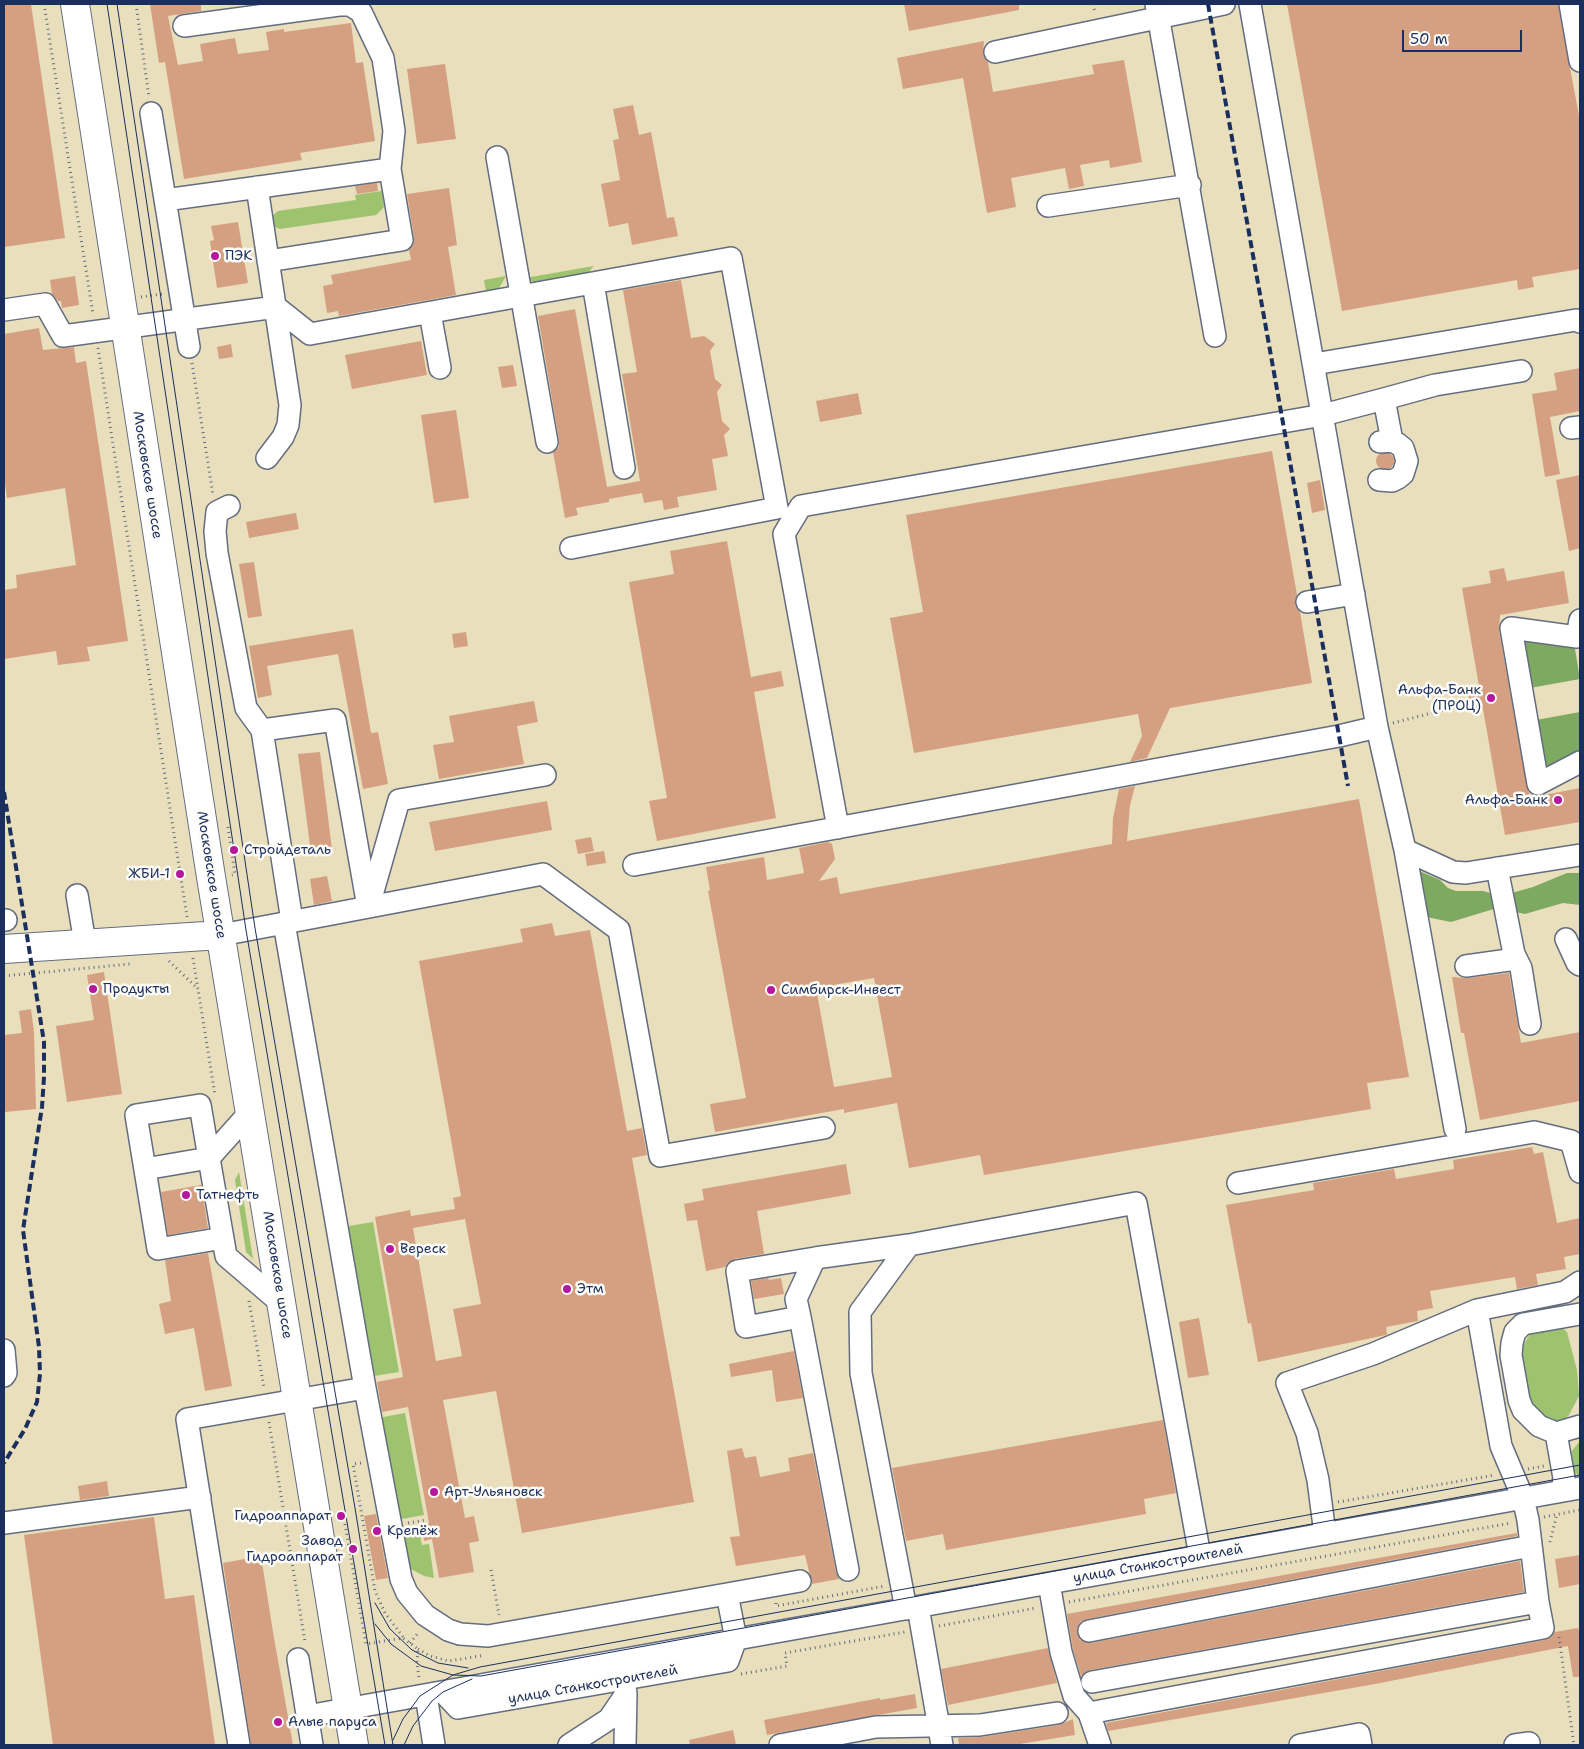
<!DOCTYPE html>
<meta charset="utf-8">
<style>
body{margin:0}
#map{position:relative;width:1584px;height:1749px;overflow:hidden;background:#e9dfbc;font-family:"Shantell Sans",sans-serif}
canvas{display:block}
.frame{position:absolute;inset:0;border:5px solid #1b2f5e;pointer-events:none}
.scale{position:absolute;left:1402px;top:30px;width:120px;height:22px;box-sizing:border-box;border:2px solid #1b2f5e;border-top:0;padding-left:6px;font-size:15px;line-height:18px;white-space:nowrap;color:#1b2f5e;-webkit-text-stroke:4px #fdfcf7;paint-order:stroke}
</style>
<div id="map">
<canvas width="1584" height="1749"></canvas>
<div class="frame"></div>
<div class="scale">50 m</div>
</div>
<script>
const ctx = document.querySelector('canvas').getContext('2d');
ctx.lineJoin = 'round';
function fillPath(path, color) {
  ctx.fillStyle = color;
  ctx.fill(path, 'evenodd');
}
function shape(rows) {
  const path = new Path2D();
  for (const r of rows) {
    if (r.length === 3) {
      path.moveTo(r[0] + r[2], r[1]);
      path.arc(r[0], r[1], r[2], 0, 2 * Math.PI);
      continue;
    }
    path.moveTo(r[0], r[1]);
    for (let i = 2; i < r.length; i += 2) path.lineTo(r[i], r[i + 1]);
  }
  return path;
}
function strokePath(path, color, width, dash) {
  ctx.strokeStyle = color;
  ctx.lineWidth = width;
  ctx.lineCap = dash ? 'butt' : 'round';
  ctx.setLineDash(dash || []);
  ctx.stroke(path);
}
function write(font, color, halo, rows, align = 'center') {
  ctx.font = font + ' "Shantell Sans",sans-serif';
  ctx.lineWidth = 5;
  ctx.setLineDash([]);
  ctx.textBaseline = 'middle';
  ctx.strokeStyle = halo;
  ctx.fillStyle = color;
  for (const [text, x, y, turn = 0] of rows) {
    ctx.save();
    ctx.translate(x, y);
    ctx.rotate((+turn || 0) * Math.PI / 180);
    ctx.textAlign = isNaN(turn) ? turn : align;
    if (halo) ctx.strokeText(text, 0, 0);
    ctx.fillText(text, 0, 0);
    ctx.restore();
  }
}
fillPath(shape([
 [382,191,384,207,376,215,280,229,272,226,271,217,278,211,356,200,355,195],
 [594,266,587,274,538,284,525,278],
 [506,276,498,290,487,297,484,280],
 [239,1172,253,1259,246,1252,235,1180],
 [373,1222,399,1372,368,1377,343,1227],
 [1559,1325,1567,1332,1577,1370,1579,1396,1569,1415,1563,1421,1553,1422,1542,1418,1529,1407,1521,1350,1531,1332],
 [405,1413,424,1515,396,1520,378,1418],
 [1580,1441,1580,1477,1570,1468,1569,1460,1571,1452],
 [418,1526,422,1545,429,1544,434,1578,424,1576,409,1568,398,1530]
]), '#9ec36e');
fillPath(shape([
 [1521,636,1574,643,1580,679,1530,688],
 [1580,712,1580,753,1544,770,1536,720],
 [1417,870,1440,880,1448,888,1456,891,1483,891,1501,896,1533,887,1567,873,1580,873,1580,905,1563,903,1525,914,1497,908,1451,922,1436,919,1427,917]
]), '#7ea961');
fillPath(shape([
 [4,4,31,4,65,238,4,247],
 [150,4,201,4,201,11,168,16,178,65,203,61,200,44,235,38,238,54,269,50,266,32,284,29,284,32,351,23,356,63,363,62,375,141,300,153,302,160,184,179,165,62,159,63],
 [904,4,1019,4,1019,10,909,31],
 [1287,4,1558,4,1580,121,1580,269,1532,277,1534,287,1518,290,1517,280,1342,311],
 [984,41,983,54,988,62,993,92,1094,74,1092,65,1124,60,1142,162,1110,168,1109,160,1080,165,1084,186,1069,189,1065,168,1011,178,1016,207,987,213,963,78,903,89,897,58],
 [445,64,456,139,417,144,407,69],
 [633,105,639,135,651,132,667,218,674,217,678,236,632,245,628,223,609,227,601,184,620,180,613,140,619,139,613,109],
 [377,183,378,191,357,194,355,186],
 [449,188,457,245,448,247,456,295,339,316,338,311,327,313,323,286,333,284,331,275,411,260,409,250,413,245,414,238,407,194],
 [238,222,248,283,217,288,210,241,214,240,211,226],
 [75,276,79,305,62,308,61,301,58,301,52,294,50,280],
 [681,280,691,338,704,336,715,344,710,351,715,379,722,385,717,392,722,421,730,429,724,435,728,456,712,459,717,490,677,497,679,507,664,510,662,500,644,503,642,493,609,499,609,502,576,508,578,515,565,518,553,452,559,447,559,440,538,316,575,309,607,487,640,481,622,374,637,372,623,290],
 [39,328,43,350,74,347,76,363,86,361,128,641,87,647,90,661,58,665,56,651,4,659,4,590,17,588,16,575,76,565,65,488,7,498,4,476,4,334],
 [421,341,427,375,352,389,345,355],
 [231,344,233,357,219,359,217,347],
 [513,365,517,386,502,388,498,367],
 [1580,368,1580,411,1550,417,1560,474,1545,477,1532,394,1557,390,1554,373],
 [858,393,862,414,820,422,816,401],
 [456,410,469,498,434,503,421,415],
 [1272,451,1297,595,1295,605,1300,612,1312,683,1170,708,1147,758,1130,762,1142,736,1138,714,914,753,890,618,923,612,906,515],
 [1385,461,9],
 [1580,475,1580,548,1569,551,1556,480],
 [1320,480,1325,510,1312,513,1307,483],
 [296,513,299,529,249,538,246,522],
 [727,541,751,677,781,671,784,686,754,692,776,818,657,841,649,801,667,798,629,582,674,574,670,551],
 [254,562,262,616,248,618,239,564],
 [1504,568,1507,581,1564,571,1569,603,1500,615,1499,630,1528,791,1531,796,1539,796,1580,788,1580,822,1505,835,1483,709,1471,711,1468,694,1480,692,1462,588,1491,583,1489,571],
 [353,629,371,733,378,732,388,784,363,789,338,654,267,666,272,695,258,698,249,646],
 [466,632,468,646,454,648,452,634],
 [534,701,538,722,517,726,524,764,439,779,433,745,454,742,449,716],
 [320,752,332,850,311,853,298,754],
 [1135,786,1130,805,1127,841,1359,799,1409,1077,1367,1083,1371,1109,984,1175,980,1155,909,1168,897,1103,844,1113,844,1109,715,1132,710,1104,746,1098,708,891,710,890,706,867,764,857,767,880,804,873,799,848,828,842,832,844,835,859,819,881,837,877,840,894,1112,844,1113,818,1119,789],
 [874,978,892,1077,834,1087,816,988],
 [547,801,552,830,435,851,429,822],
 [591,837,594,851,578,854,575,840],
 [604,851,606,863,587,866,585,854],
 [327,876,332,901,314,905,310,879],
 [552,923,555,936,590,930,627,1131,642,1128,647,1155,632,1158,694,1502,522,1533,496,1391,443,1400,465,1518,474,1516,479,1541,469,1543,474,1572,439,1578,432,1539,424,1541,422,1525,429,1523,408,1407,382,1412,377,1382,403,1377,375,1217,410,1210,411,1216,455,1209,453,1198,461,1196,419,961,523,942,520,929],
 [465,1219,481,1304,453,1309,462,1356,436,1361,413,1228],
 [104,972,122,1094,67,1102,56,1026,94,1020,87,975],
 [1509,973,1521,1043,1580,1032,1580,1101,1480,1120,1464,1033,1461,1033,1452,977,1468,978],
 [31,1009,34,1032,36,1109,5,1112,4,1035,22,1033,19,1011],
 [1532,1147,1534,1154,1543,1152,1557,1223,1580,1218,1580,1254,1564,1257,1566,1269,1536,1274,1538,1285,1517,1289,1515,1277,1430,1291,1433,1308,1417,1311,1418,1321,1386,1327,1387,1334,1386,1335,1258,1362,1251,1323,1248,1324,1226,1205,1314,1190,1313,1183,1394,1169,1396,1179,1454,1169,1453,1160],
 [846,1164,851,1194,757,1211,764,1254,734,1259,729,1262,725,1267,706,1271,697,1220,687,1221,684,1204,704,1200,702,1189],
 [201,1185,208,1228,168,1235,161,1192],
 [208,1253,232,1386,205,1391,194,1328,165,1334,159,1304,171,1301,165,1260],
 [768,1278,769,1280,781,1278,784,1294,754,1299,751,1281],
 [1199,1318,1209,1375,1188,1378,1179,1322],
 [794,1351,803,1398,776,1402,772,1370,731,1377,729,1364],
 [1163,1420,1176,1493,1144,1499,1146,1514,946,1550,943,1534,906,1541,892,1468],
 [742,1448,745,1458,756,1456,760,1477,790,1471,788,1458,813,1453,836,1572,839,1579,812,1584,805,1555,736,1566,730,1537,740,1536,727,1451],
 [107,1481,109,1496,80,1500,78,1486],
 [376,1514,388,1578,376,1580,364,1516],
 [154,1517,165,1599,194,1595,215,1745,53,1745,24,1535],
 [1517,1533,1517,1536,1087,1619,1080,1622,1077,1633,1080,1640,1091,1643,1520,1561,1524,1592,1090,1670,1081,1676,1073,1649,1067,1614],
 [1580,1555,1580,1584,1559,1588,1555,1559],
 [261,1556,273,1632,293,1745,251,1745,223,1563],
 [1578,1628,1580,1633,1580,1677,1573,1677,1568,1646,1375,1684,1108,1731,1106,1723,1545,1640,1555,1632],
 [1048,1648,1057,1683,948,1705,941,1669],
 [915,1694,917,1708,767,1735,764,1720,880,1698,880,1700],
 [1073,1719,1075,1735,1014,1745,959,1745,958,1738,982,1737,1059,1725],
 [733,1730,736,1745,690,1745,689,1740]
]), '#d4a081');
const minor = shape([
 [1156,4,1215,336],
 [1250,4,1377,727,1405,850,1455,1129],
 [1570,4,1580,61],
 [184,26,339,5,350,5,361,12,383,58,394,131,390,169],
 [995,52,1224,4],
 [151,113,189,347],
 [497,157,547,442],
 [257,187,290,405,288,425,283,437,267,458],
 [165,200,390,169,402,240,268,261],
 [1048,206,1190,185],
 [593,283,624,468],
 [4,310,45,304,63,336,276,307,310,334,731,258,777,508,571,548],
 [430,313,440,368],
 [1314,364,1576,320,1580,322],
 [1384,399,1435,385,1521,371],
 [1571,428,1580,427],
 [1379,480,1392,481,1398,478,1403,474,1407,461,1403,448,1398,444,1392,441,1380,442],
 [229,506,217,512,215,531,217,553,246,708,262,730,292,921],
 [1307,602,1354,594],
 [1580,620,1577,637,1511,628,1538,784,1580,762],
 [262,730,335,720,368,907],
 [838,828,784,534,801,506,1323,415,1384,399,1392,441],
 [1405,850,1453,872,1466,873,1580,855],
 [634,865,1339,736,1377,727],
 [1497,868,1514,954,1521,968,1530,1024],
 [77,895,85,943],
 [370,902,399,800,545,775],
 [4,920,6,920],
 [284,923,365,1388],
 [221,935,543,874,619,930,660,1156,824,1128],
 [1566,939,1577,963,1580,965],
 [1466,966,1516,959],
 [251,1111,209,1158,226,1256,282,1304],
 [145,1169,209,1158,200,1105,136,1115,158,1249,223,1238],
 [1238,1183,1534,1132,1571,1141,1580,1172],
 [815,1258,796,1299,800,1317,746,1327,737,1271,815,1258,909,1245],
 [800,1317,848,1570],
 [4,1350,6,1373,4,1376],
 [1556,1433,1539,1426,1523,1410,1519,1400,1511,1355,1512,1343,1515,1332,1523,1324,1580,1314],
 [1562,1491,1564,1478,1556,1433,1580,1426],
 [4,1523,200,1497],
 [1325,1534,1318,1480,1307,1433,1287,1383,1373,1354,1477,1310,1565,1292,1580,1282],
 [1049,1583,1061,1652,1074,1696,1089,1713,1100,1745],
 [727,1594,800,1581],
 [918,1607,942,1745],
 [906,1609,861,1373,860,1312,909,1245,1136,1203,1200,1556],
 [1089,1631,1531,1546],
 [298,1659,312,1745],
 [1092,1682,1538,1602,1528,1520,1523,1498,1501,1446,1477,1310],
 [426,1695,434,1745],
 [1089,1713,1543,1628,1538,1602],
 [307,1716,1580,1488],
 [239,1745,187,1419,365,1388,401,1579,407,1593,425,1615,448,1630,460,1634,488,1636,727,1594,736,1639,728,1661,458,1708,443,1692],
 [569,1745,609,1719,626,1694,624,1679],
 [625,1745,626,1694],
 [780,1745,876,1727,980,1725,1057,1713],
 [1300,1745,1359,1734,1361,1745],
 [1515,1745,1529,1743]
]);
const major = shape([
 [75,4,211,877,354,1745],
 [4,949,221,935]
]);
strokePath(minor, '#636d7f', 24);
strokePath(major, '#636d7f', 30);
strokePath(shape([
 [44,4,93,314],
 [136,4,149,97],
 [1093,4,1095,13],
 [141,297,162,294],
 [98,348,187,917],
 [192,363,213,495],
 [1393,723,1470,703],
 [228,827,235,874,232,875],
 [193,958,215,1095],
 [169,961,198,989],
 [4,976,130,964],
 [249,1301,264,1388],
 [269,1422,305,1642],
 [361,1463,353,1464,375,1591,385,1613,403,1637],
 [1528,1469,1544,1466],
 [1338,1502,1495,1475],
 [1544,1517,1580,1510],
 [408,1523,426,1520],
 [345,1524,366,1644,403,1638,418,1649,417,1663,419,1678],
 [1550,1542,1557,1514],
 [491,1570,499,1615],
 [1069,1602,1511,1523],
 [776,1603,776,1606,885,1586],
 [939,1626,1036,1608],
 [1559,1637,1574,1745],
 [410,1643,419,1632],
 [418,1649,430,1656,449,1661,485,1655],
 [741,1674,787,1666,785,1653,905,1632]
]), '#636d7f', 3, [1, 4]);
strokePath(minor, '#fff', 21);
strokePath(major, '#fff', 28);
strokePath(shape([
 [107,4,246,930,385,1745],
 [117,4,255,928,355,1508,393,1745],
 [375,1603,390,1629,412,1650,438,1663,468,1668],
 [375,1624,391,1644,421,1666,453,1675,481,1676,1580,1475],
 [393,1740,403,1719,420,1696,453,1675,480,1667,1580,1465],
 [404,1745,413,1726,432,1701,443,1692,472,1679]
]), '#1b2f5e', 1);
strokePath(shape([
 [1208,4,1348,786],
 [4,792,44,1042,44,1077,42,1107,23,1230,39,1347,40,1374,37,1402,25,1429,4,1463]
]), '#1b2f5e', 4, [8, 4]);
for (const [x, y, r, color] of [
 [215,256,5,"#b5179e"],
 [1491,698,5,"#b5179e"],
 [1558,800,5,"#b5179e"],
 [234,850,5,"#b5179e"],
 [180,874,5,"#b5179e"],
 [93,989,5,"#b5179e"],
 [771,990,5,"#b5179e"],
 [186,1195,5,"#b5179e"],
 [390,1249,5,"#b5179e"],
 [567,1289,5,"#b5179e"],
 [434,1492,5,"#b5179e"],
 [341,1516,5,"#b5179e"],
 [377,1531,5,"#b5179e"],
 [353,1549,5,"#b5179e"],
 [278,1722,5,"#b5179e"]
]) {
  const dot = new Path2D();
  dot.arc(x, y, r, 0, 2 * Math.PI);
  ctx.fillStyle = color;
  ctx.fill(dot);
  strokePath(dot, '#fdfcf7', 2);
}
write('14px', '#1b2f5e', '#fdfcf7', [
 ["ПЭК",225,256],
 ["Альфа-Банк",1481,690,"right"],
 ["(ПРОЦ)",1481,706,"right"],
 ["Альфа-Банк",1548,800,"right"],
 ["Стройдеталь",244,850],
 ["ЖБИ-1",170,874,"right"],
 ["Продукты",103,989],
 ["Симбирск-Инвест",781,990],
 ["Татнефть",196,1195],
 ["Вереск",400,1249],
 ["Этм",577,1289],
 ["Арт-Ульяновск",444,1492],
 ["Гидроаппарат",331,1516,"right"],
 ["Крепёж",387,1531],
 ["Завод",343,1541,"right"],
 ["Гидроаппарат",343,1557,"right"],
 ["Алые паруса",288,1722]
], 'left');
write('14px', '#1b2f5e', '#fdfcf7', [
 ["Московское шоссе",147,475,81],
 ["Московское шоссе",211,875,81],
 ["Московское шоссе",277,1275,81],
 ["улица Станкостроителей",1158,1564,-10],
 ["улица Станкостроителей",593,1685,-10]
]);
</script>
